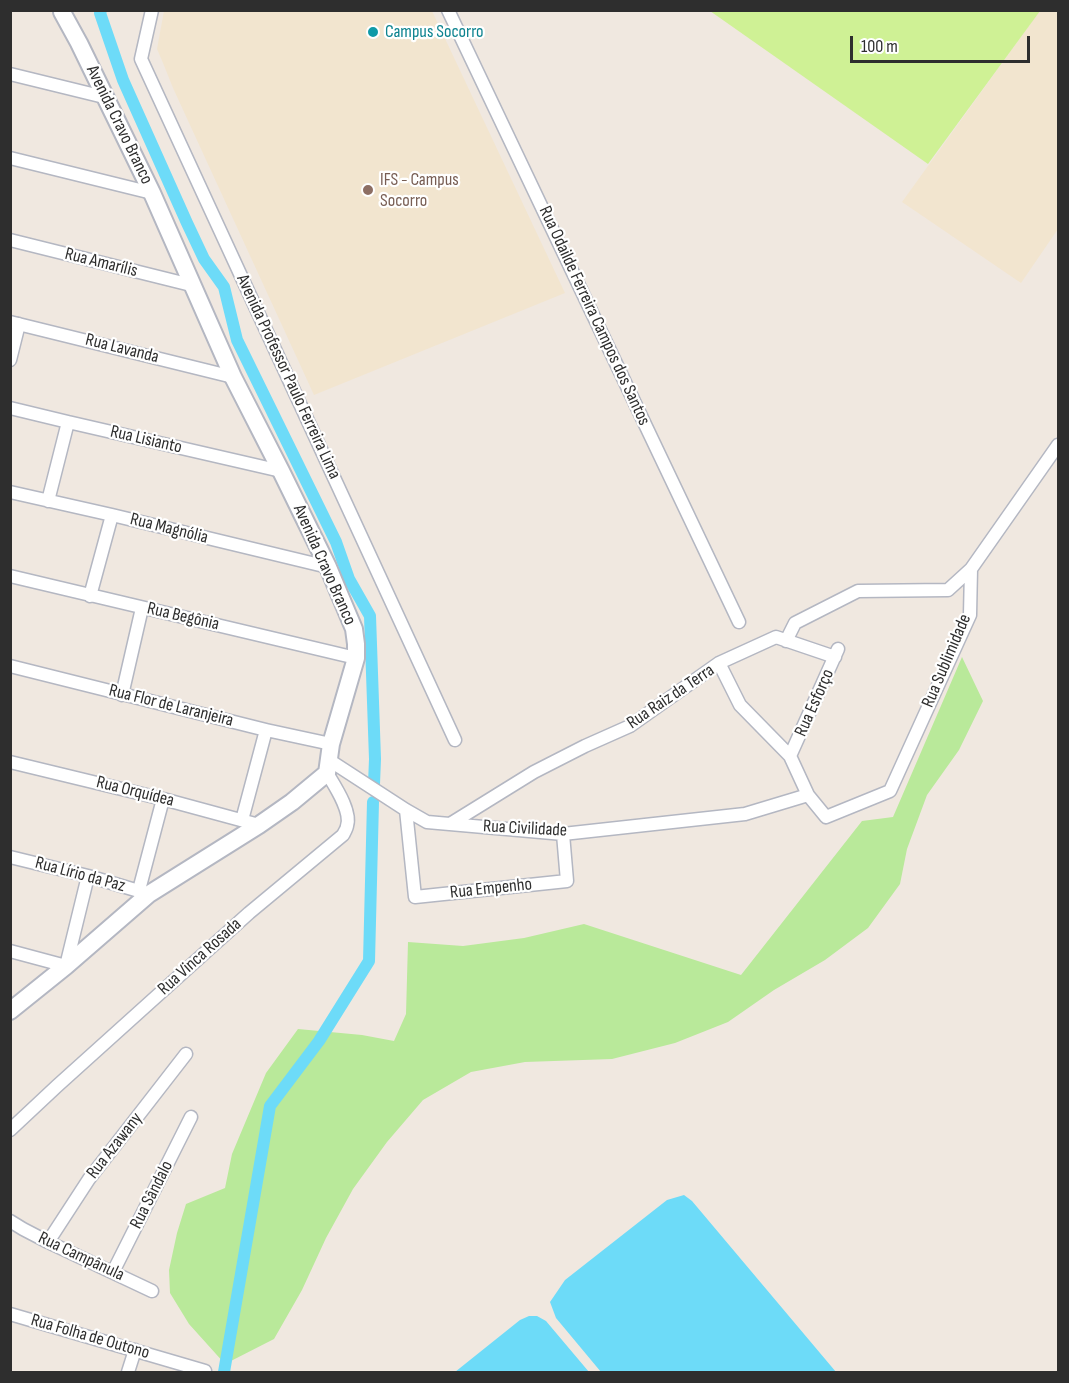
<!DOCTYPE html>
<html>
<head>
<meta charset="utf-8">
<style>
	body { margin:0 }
	#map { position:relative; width:1069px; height:1383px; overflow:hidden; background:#f0e8e0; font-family:"Sofia Sans Condensed",sans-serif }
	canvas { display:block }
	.frame { position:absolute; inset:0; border:12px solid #2e2e2e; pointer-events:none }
	.scale { position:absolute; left:850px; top:36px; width:180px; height:27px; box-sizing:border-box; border:3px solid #2e2e2e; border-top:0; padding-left:8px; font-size:18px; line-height:21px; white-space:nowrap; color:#2e2e2e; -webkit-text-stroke:4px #fff; paint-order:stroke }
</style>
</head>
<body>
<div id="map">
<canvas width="1069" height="1383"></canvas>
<div class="frame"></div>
<div class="scale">100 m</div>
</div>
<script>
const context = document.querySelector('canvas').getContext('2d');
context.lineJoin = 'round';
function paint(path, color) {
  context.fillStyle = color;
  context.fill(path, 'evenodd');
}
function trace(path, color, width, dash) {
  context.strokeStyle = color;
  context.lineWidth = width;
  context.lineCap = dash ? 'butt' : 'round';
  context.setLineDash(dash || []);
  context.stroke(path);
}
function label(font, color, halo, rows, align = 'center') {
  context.font = font + ' "Sofia Sans Condensed",sans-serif';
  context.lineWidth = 4.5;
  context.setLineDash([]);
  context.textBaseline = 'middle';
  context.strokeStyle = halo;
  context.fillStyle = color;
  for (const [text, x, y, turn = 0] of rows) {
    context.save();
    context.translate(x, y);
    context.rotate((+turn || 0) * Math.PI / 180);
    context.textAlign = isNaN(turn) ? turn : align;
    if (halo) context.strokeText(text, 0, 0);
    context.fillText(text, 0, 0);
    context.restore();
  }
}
paint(new Path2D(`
	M164 11H432L565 293 314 395 173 88 163 63 157 49Z
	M904 11H1058V229L1021 283 902 202 1031 23Z`), '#f2e5cf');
paint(new Path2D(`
	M962 657 983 701 959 750 927 795 907 849 900 884 868 928 825 960 774 990 728 1022 675 1043 612 1059 525 1062 471 1072 423 1100 387 1142 353 1189 326 1238 302 1290 274 1339 225 1364 189 1324 170 1293 169 1270 177 1233 186 1204 225 1188 232 1154 266 1073 298 1029 362 1035 394 1041 406 1014 408 942 463 946 524 938 584 924 741 975 862 821 893 817Z`), '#b9e99a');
paint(new Path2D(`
	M710 11H1040L928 164Z`), '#cff195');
paint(new Path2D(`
	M684 1195 692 1201 836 1372H601L556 1318 550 1302 565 1280 667 1200Z
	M529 1316H537L546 1321 589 1372H455L520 1320Z`), '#6ddbf8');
trace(new Path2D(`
	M101 10 100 13 123 80 187 223 204 259 224 287 237 340 336 542 349 579 370 616 375 759 374 784
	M224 1372 270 1106 319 1041 369 961 373 802`), '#6ddbf8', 12);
const street = new Path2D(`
	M152 10 141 59 455 740
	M448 10 739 622
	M10 74 104 97
	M10 158 152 193
	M10 240 191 285
	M10 322 233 377
	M10 360 19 324
	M10 408 68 422 281 471
	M10 492 112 515 328 567
	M48 501 68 422
	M10 576 356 658
	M90 596 112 515
	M786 641 795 623 858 591 948 590 971 569
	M719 663 740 705 790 756 808 795 826 817 890 791 970 615 971 569 1058 445
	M10 666 266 730 331 744
	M122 695 142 608
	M790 756 838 649
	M329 760 406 810 427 822 552 833 563 834 745 814 808 795
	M10 762 163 799 259 825
	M406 810 415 897 567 881 563 834
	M242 820 266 730
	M450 824 534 772 585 746 630 726 719 663 776 637 835 657
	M10 857 88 876 149 894
	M139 890 163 799
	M10 951 66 966 88 876
	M10 1130 57 1086 249 913 343 835C344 833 347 828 347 826 352 811 334 785 327 773
	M10 1221 23 1229 48 1242 152 1291
	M48 1242 89 1179 186 1054
	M113 1272 191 1117
	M10 1314 205 1371
	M128 1372 135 1350`);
const secondary = new Path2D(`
	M10 1011 66 966 149 894 259 825 292 802 327 773 331 744 356 658V644L354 629 328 567 281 471 233 377 152 193 79 43 62 12V10`);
trace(street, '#b4b7c2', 15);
trace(secondary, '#b4b7c2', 20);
trace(street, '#fff', 12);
trace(secondary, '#fff', 16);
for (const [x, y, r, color] of [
	[373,32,6,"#0f9aa8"],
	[368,190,6,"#8d6e63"]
]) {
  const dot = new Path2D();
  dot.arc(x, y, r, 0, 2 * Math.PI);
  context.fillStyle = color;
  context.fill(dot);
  trace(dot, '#fff', 2);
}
label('18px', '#0d838f', '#fff', [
	["Campus Socorro",385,32]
], 'left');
label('18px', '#2e2e2e', '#fff', [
	["Avenida Cravo Branco",119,125,64],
	["Rua Amarílis",101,263,14],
	["Rua Odailde Ferreira Campos dos Santos",594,316,65],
	["Rua Lavanda",122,349,14],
	["Avenida Professor Paulo Ferreira Lima",288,377,65],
	["Rua Lisianto",146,440,13],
	["Rua Magnólia",169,529,14],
	["Avenida Cravo Branco",324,565,66],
	["Rua Begônia",183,617,13],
	["Rua Sublimidade",947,661,-67],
	["Rua Raiz da Terra",671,697,-34],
	["Rua Esforço",815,703,-66],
	["Rua Flor de Laranjeira",171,706,14],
	["Rua Orquídea",135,792,14],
	["Rua Civilidade",525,829,3],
	["Rua Lírio da Paz",80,875,15],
	["Rua Empenho",491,889,-6],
	["Rua Vinca Rosada",200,957,-42],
	["Rua Azawany",115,1146,-52],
	["Rua Sândalo",152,1195,-63],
	["Rua Campânula",81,1257,25],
	["Rua Folha de Outono",90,1337,16]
]);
label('18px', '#785e54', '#fff', [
	["IFS - Campus",380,180],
	["Socorro",380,201]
], 'left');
</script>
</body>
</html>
